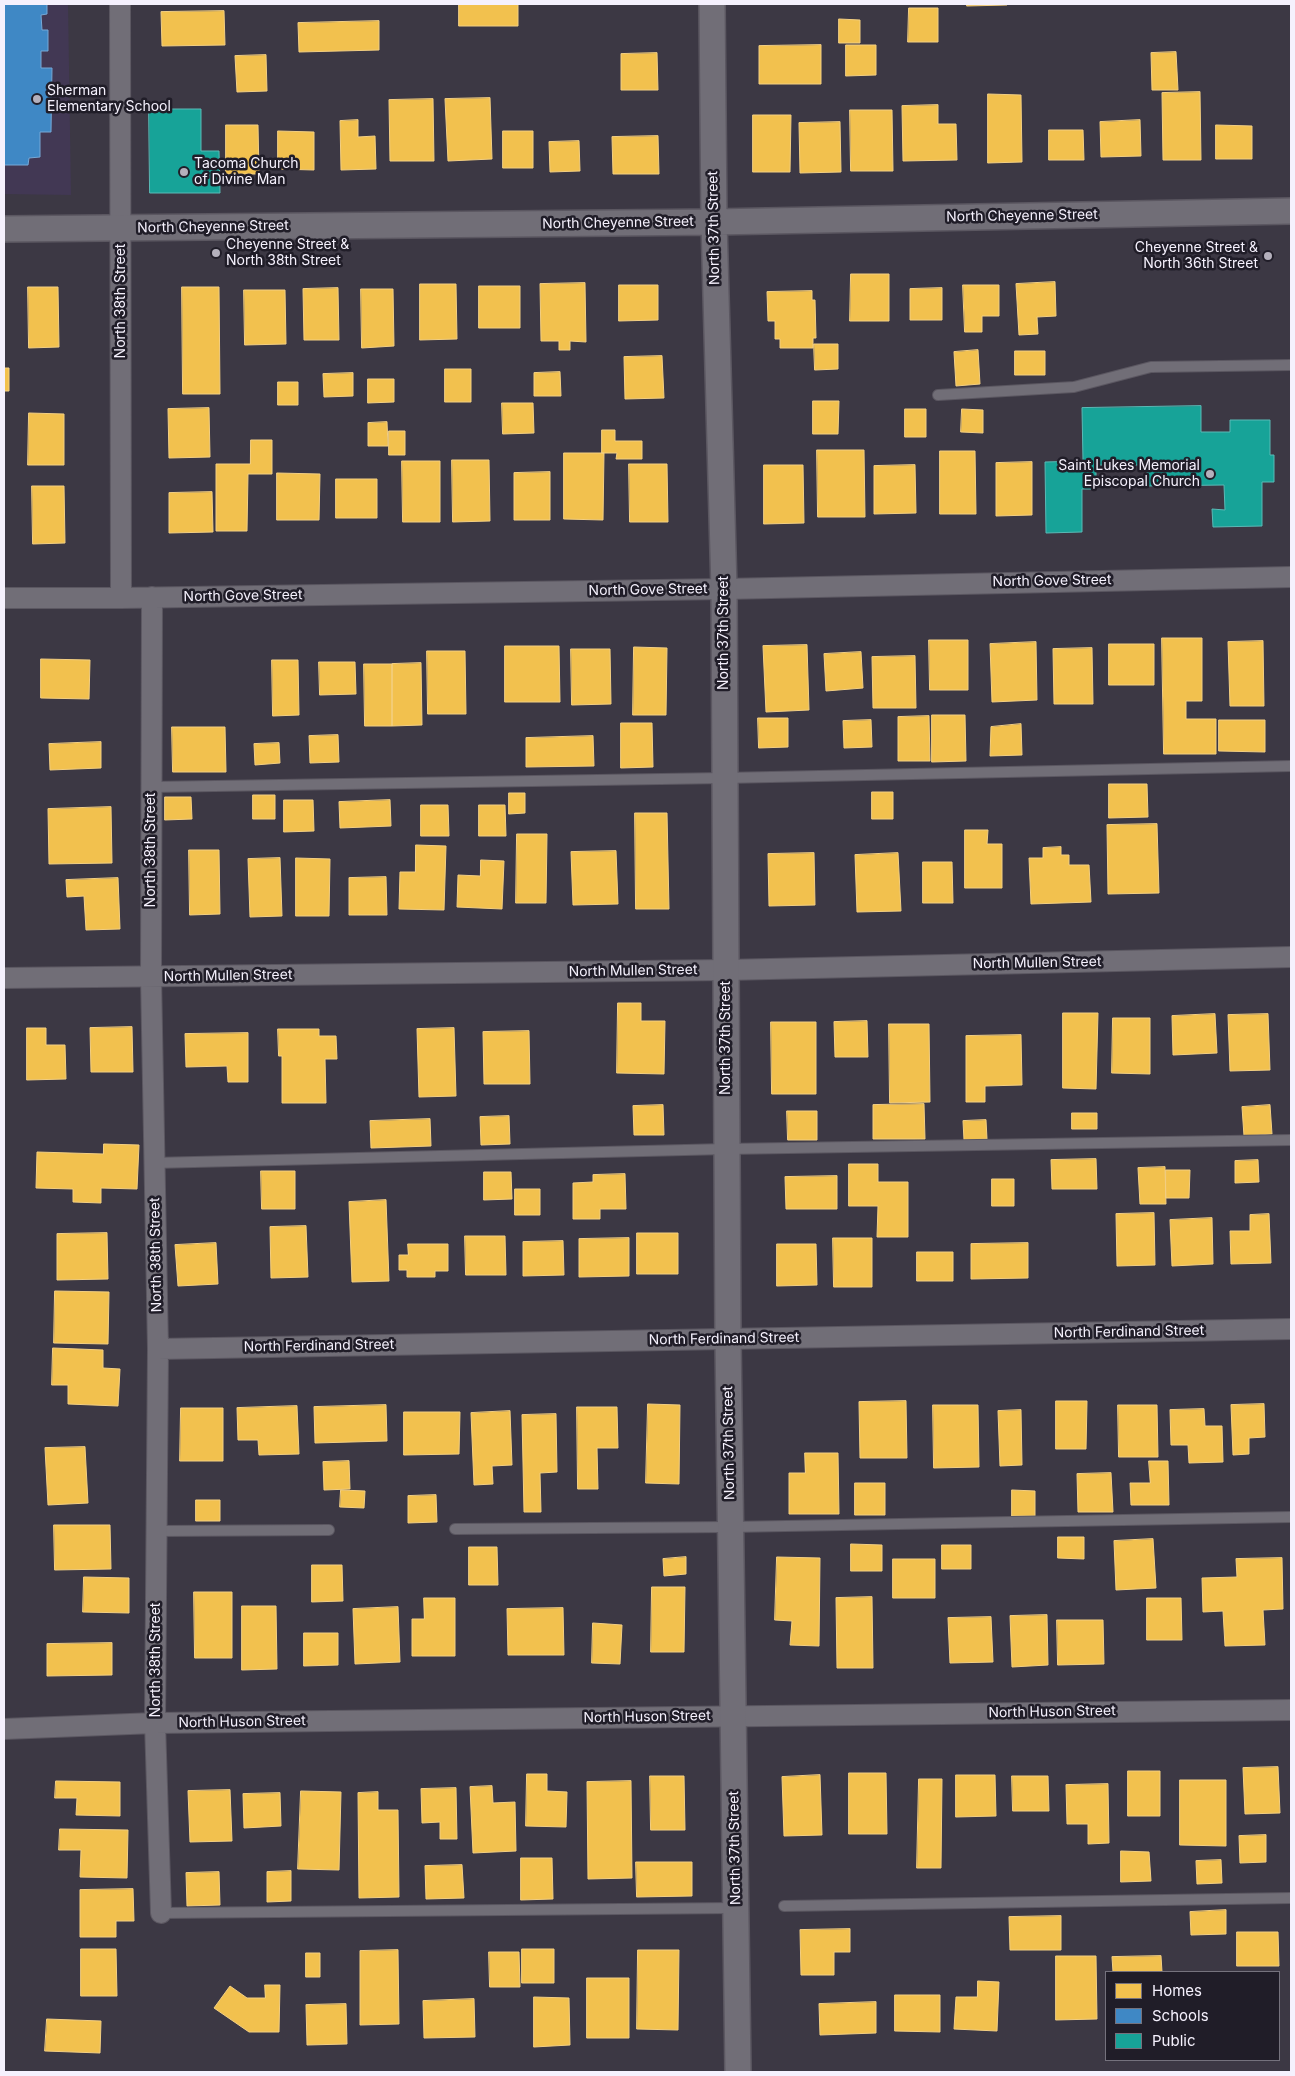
<!DOCTYPE html>
<html>
<head>
<meta charset="utf-8">
<style>
	body { margin:0 }
	#map { position:relative; width:1295px; height:2076px; overflow:hidden; background:#3c3844; font-family:Inter,sans-serif }
	canvas { display:block }
	.frame { position:absolute; inset:0; border:5px solid #f5f1fd; pointer-events:none }
	.legend { position:absolute; left:1105px; top:1971px; width:175px; height:90px; box-sizing:border-box; background:#201d28; border:1px solid #75727d; margin:0; padding:6px 9px; list-style:none; font-size:15px; color:#f5f1fd }
	.legend li { display:flex; align-items:center; gap:10px; height:25px }
	.legend b { width:25px; border:1px solid #75727d }
</style>
</head>
<body>
<div id="map">
<canvas width="1295" height="2076"></canvas>
<div class="frame"></div>
<ul class="legend">
<li><b style="height:14px;background:#f2c14e"></b>Homes</li>
<li><b style="height:14px;background:#3f88c5"></b>Schools</li>
<li><b style="height:14px;background:#17a398"></b>Public</li>
</ul>
</div>
<script>
const context = document.querySelector('canvas').getContext('2d');
context.lineJoin = 'round';
function paint(path, color) {
  context.fillStyle = color;
  context.fill(path, 'evenodd');
}
function trace(path, color, width, dash) {
  context.strokeStyle = color;
  context.lineWidth = width;
  context.lineCap = dash ? 'butt' : 'round';
  context.setLineDash(dash || []);
  context.stroke(path);
}
function label(font, color, halo, rows, align = 'center') {
  context.font = font + ' Inter,sans-serif';
  context.lineWidth = 5;
  context.setLineDash([]);
  context.textBaseline = 'middle';
  context.strokeStyle = halo;
  context.fillStyle = color;
  for (const [text, x, y, turn = 0] of rows) {
    context.save();
    context.translate(x, y);
    context.rotate((+turn || 0) * Math.PI / 180);
    context.textAlign = isNaN(turn) ? turn : align;
    if (halo) context.strokeText(text, 0, 0);
    context.fillText(text, 0, 0);
    context.restore();
  }
}
paint(new Path2D(`
	M4 4H68L71 195 4 194Z`), '#423854');
const homes = new Path2D(`
	M459 4H518V26H459Z
	M967 4H1007V5L967 6Z
	M909 8H938V42H908Z
	M224 11 225 45 162 46 161 12Z
	M839 19 860 20V43H839Z
	M379 21V50L299 52 298 23Z
	M821 45V84H759V46Z
	M846 45H876V75L846 76Z
	M1176 52 1178 90H1152L1151 53Z
	M657 53 658 90H621V54Z
	M266 55 267 91 237 92 235 56Z
	M1200 92 1201 160H1163L1162 93Z
	M988 94 1021 95 1022 162 988 163Z
	M490 98 492 159 448 161 445 99Z
	M433 99 434 161H390L389 100Z
	M938 105V124H956L957 160 903 161 902 106Z
	M850 110H892L893 171H851Z
	M753 115H791L790 172H753Z
	M358 120V137L375 136 376 169 341 170 340 121Z
	M1140 120 1141 156 1101 157 1100 122Z
	M840 122 841 172 800 173 799 123Z
	M226 125H258L259 174H226Z
	M1216 125 1252 126V159H1216Z
	M1049 130H1083L1084 160H1049Z
	M278 131 314 132V170L278 169Z
	M503 131H533V168H503Z
	M658 136 659 174H613L612 137Z
	M579 141 580 171 550 172 549 142Z
	M851 274H889V321H850Z
	M1055 282 1056 316 1037 317 1038 334 1019 335 1016 284Z
	M585 283 586 342 570 341V350H559V341H541L540 284Z
	M420 284H456L457 339 420 340Z
	M619 285H658V320L619 321Z
	M963 285H999V316H982V332H965Z
	M479 286H520V328H479Z
	M28 287H58L59 347 29 348Z
	M182 287H219L220 394H183Z
	M338 288 339 340H304L303 289Z
	M942 288V320H910V289Z
	M361 289H393L394 346 362 348Z
	M244 290H285L286 344 245 345Z
	M812 291V300H815L816 338H813V348H780V339H775V321H768L767 292Z
	M814 344H838V369L815 370Z
	M978 350 980 384 956 386 954 352Z
	M1015 351H1045V375H1015Z
	M662 356 664 398 625 399 624 357Z
	M4 368H9V391H4Z
	M445 369H471V402H445Z
	M560 372 561 396H534V373Z
	M353 373V396L324 397 323 374Z
	M368 379H394V402L368 403Z
	M278 382H298V405H278Z
	M813 401H839L838 434H813Z
	M502 403H533L534 433 503 434Z
	M209 408 210 457 169 458 168 409Z
	M905 409H926V437H905Z
	M962 409 983 410V433L961 432Z
	M29 413 64 414V465H28Z
	M387 422 388 446H368V423Z
	M602 430H615V441H642V459H616L617 453H602Z
	M389 431H405V455H389Z
	M251 440H272V474H248L247 531H216V464H250Z
	M817 450H864L865 517H818Z
	M940 451H975L976 514H940Z
	M564 453H604L603 520 564 519Z
	M452 460H489L490 521 453 522Z
	M402 461H440V522H403Z
	M1032 462V515L996 516V463Z
	M629 464H667L668 522H630Z
	M764 465H803L804 523 764 524Z
	M915 465 916 513 874 514V466Z
	M550 472V520H514V473Z
	M277 473 320 474 319 520H277Z
	M336 479H377V518H336Z
	M32 486H64L65 543 33 544Z
	M212 492 213 532 169 533V493Z
	M1162 638H1202V701H1186V719H1216V754H1164Z
	M929 640H968V690H930Z
	M1263 641 1264 706H1230L1228 642Z
	M1036 642 1037 700 992 702 990 644Z
	M1109 644H1154V685H1109Z
	M807 645 809 710 766 712 763 646Z
	M505 646H559L560 702H505Z
	M634 647 667 648 666 715H633Z
	M1092 648 1093 704H1054L1053 649Z
	M571 649H610L611 704 572 705Z
	M427 651H465L466 714H428Z
	M861 652 863 688 826 691 824 654Z
	M915 656 916 708H873L872 657Z
	M41 659 90 660 89 699 41 698Z
	M272 660H298L299 715 273 716Z
	M319 662H355L356 694 320 695Z
	M421 663 422 725 392 726V664Z
	M364 664H392V726H365Z
	M932 715H965L966 761 932 762Z
	M929 716 930 761H898V717Z
	M758 718H788V747L759 748Z
	M871 720 872 747 844 748 843 721Z
	M1219 720H1265V752L1219 751Z
	M621 723H652L653 767 621 768Z
	M1021 724 1022 755 990 756 991 727Z
	M172 727H225L226 772H173Z
	M338 735 339 762 310 763 309 736Z
	M593 736 594 766 526 767V738Z
	M101 742V768L50 770 49 744Z
	M279 743 280 763 255 765 254 744Z
	M1109 784H1147L1148 817 1109 818Z
	M872 792H893V819H872Z
	M509 793H525V813L509 814Z
	M253 795H275V819H253Z
	M165 797H191L192 819 165 820Z
	M284 800H313L314 831 284 832Z
	M390 800 391 826 340 828 339 802Z
	M421 805H448L449 836H421Z
	M479 805H505L506 836H479Z
	M111 807 112 863 49 864 48 809Z
	M635 813H667L669 909H636Z
	M1157 824 1159 893 1108 894 1107 825Z
	M965 830H988L987 844H1002V888H965Z
	M517 834H547L546 903H516Z
	M416 845 446 846 444 910 399 909 400 872H415Z
	M1061 847V855H1069V865H1089L1091 902 1031 904 1029 858H1043V848Z
	M189 850H219L220 914 190 915Z
	M616 851 618 904 573 905 571 852Z
	M814 853 815 905 769 906 768 854Z
	M898 853 901 911 857 912 855 855Z
	M280 858 282 916 250 917 248 859Z
	M296 858 330 859 329 916H296Z
	M481 860 504 861 502 909 457 907 458 875 480 876Z
	M923 862H952L953 903H923Z
	M386 877 387 915H349V878Z
	M118 878 120 929 86 930 84 896 67 897 66 880Z
	M618 1003H641V1021H665L664 1074 617 1073Z
	M1063 1013H1098L1096 1089 1063 1088Z
	M1215 1014 1217 1053 1173 1055 1172 1016Z
	M1268 1014 1270 1070 1230 1071 1228 1015Z
	M1113 1018H1150V1074L1112 1073Z
	M867 1021 868 1057H835L834 1022Z
	M771 1022H816V1094H772Z
	M889 1024H929L930 1102 890 1103Z
	M132 1027 133 1072H91L90 1028Z
	M27 1028H46V1045H65L66 1079 27 1080Z
	M454 1028 456 1096 419 1097 417 1029Z
	M278 1029H319V1036H336L337 1059H325L326 1103H282V1056H279Z
	M529 1031 530 1084H484L483 1032Z
	M248 1033V1082H228L227 1066 186 1067 185 1034Z
	M1021 1035 1022 1085 985 1086V1102H966V1036Z
	M924 1104 925 1139H873V1105Z
	M663 1105 664 1135H634L633 1106Z
	M1270 1105 1272 1134 1244 1136 1242 1107Z
	M787 1111H817V1140H788Z
	M1072 1113H1097V1129H1072Z
	M509 1116 510 1144 481 1145 480 1117Z
	M430 1119 431 1146 371 1148 370 1121Z
	M986 1120 987 1139 964 1140 963 1121Z
	M104 1144 139 1145 137 1189 101 1188V1203L73 1202V1189L36 1188 37 1152 103 1154Z
	M1096 1159 1097 1189H1052L1051 1160Z
	M1258 1160 1259 1182 1235 1183V1161Z
	M849 1164H878V1182H908V1237H877L878 1206H849Z
	M1165 1167 1166 1204H1140L1138 1168Z
	M1166 1170H1190L1189 1198H1166Z
	M261 1171H295V1209H262Z
	M484 1172H511L512 1199 484 1200Z
	M625 1174 626 1209H600V1219H573V1183L593 1182V1175Z
	M837 1176V1209H786L785 1177Z
	M992 1179H1014V1206H992Z
	M515 1189H540V1215H515Z
	M386 1200 389 1281 352 1282 349 1202Z
	M1154 1213 1155 1265 1117 1266 1116 1214Z
	M1269 1214 1271 1263 1231 1264 1230 1231H1250V1215Z
	M1212 1218 1213 1264 1172 1266 1170 1220Z
	M306 1226 308 1277 271 1278 270 1227Z
	M107 1233 108 1279 57 1280V1234Z
	M637 1233H678V1274H637Z
	M465 1236H505L506 1275H466Z
	M629 1238V1276L579 1277V1239Z
	M833 1238H872V1287H834Z
	M563 1241 564 1275 523 1276V1242Z
	M216 1243 218 1284 178 1286 175 1245Z
	M1028 1243V1278L971 1279V1244Z
	M408 1244H448V1271H435V1277H407V1270H399V1255H408Z
	M777 1244H816L817 1285 777 1286Z
	M917 1252H953V1281H917Z
	M55 1291 109 1292 108 1344 54 1343Z
	M53 1348 103 1350V1368L120 1369 118 1406 68 1404V1385H52Z
	M906 1401 907 1458H860L859 1402Z
	M1056 1401H1087L1086 1449H1056Z
	M648 1404 680 1405 679 1484 646 1483Z
	M1264 1404 1265 1437 1249 1438V1454L1233 1455 1231 1405Z
	M386 1405 387 1441 315 1443 314 1407Z
	M933 1405H978L979 1467 934 1468Z
	M1118 1405H1157L1158 1457H1119Z
	M297 1406 299 1454 259 1455 258 1440H238L237 1408Z
	M577 1407H617L618 1448H597L598 1489H578Z
	M181 1408H223V1461H180Z
	M1204 1409 1205 1426H1222L1223 1462 1189 1463 1188 1445H1171L1170 1410Z
	M1021 1410 1022 1465 1000 1466 998 1411Z
	M510 1411 512 1465 492 1466 493 1484 474 1485 471 1413Z
	M404 1412H460L459 1454 404 1455Z
	M556 1414 557 1472 540 1473 541 1512H524L522 1415Z
	M85 1447 88 1503 48 1505 45 1448Z
	M805 1453H838L839 1514H789V1473H805Z
	M349 1461 350 1489 324 1490 323 1462Z
	M1149 1461H1168L1169 1505H1131L1130 1483H1150Z
	M1111 1473 1113 1512H1078L1077 1474Z
	M855 1483H885V1515H855Z
	M341 1490 365 1491 364 1508 340 1507Z
	M1012 1490 1035 1491V1516H1012Z
	M436 1495 437 1522 408 1523V1496Z
	M196 1500H220V1521H196Z
	M54 1525H110L111 1569 55 1570Z
	M1058 1537H1084V1559L1058 1558Z
	M1153 1539 1156 1588 1116 1590 1114 1541Z
	M851 1544 882 1545V1571H851Z
	M942 1545H971V1569H942Z
	M469 1547H497L498 1585H469Z
	M686 1557V1574L664 1576 663 1559Z
	M777 1557 820 1558 819 1646 790 1645 792 1621 775 1620Z
	M1282 1558 1283 1609 1263 1610 1265 1645 1225 1646 1223 1611 1203 1612 1202 1578 1237 1577 1236 1559Z
	M893 1559H935V1598H893Z
	M312 1565H342L343 1601 312 1602Z
	M84 1577 129 1578V1613L83 1612Z
	M652 1587H685L684 1652H651Z
	M194 1592H232V1658H195Z
	M872 1597 873 1668H837L836 1598Z
	M424 1598H455V1656H412V1619H424Z
	M1147 1598H1181L1182 1640H1147Z
	M242 1606H276L277 1669 242 1670Z
	M398 1607 400 1662 355 1664 353 1609Z
	M563 1608 564 1655H508L507 1609Z
	M1047 1615 1048 1665 1012 1667 1010 1616Z
	M991 1617 993 1662 950 1663 948 1618Z
	M1057 1620H1103L1104 1664 1058 1665Z
	M593 1623 622 1625 620 1664 592 1663Z
	M304 1633H338V1665L304 1666Z
	M112 1643V1675L47 1676V1644Z
	M1278 1767 1280 1813 1245 1814 1243 1768Z
	M1128 1771H1160V1816H1128Z
	M849 1773H886L887 1834H849Z
	M527 1774H547V1791L567 1792 566 1827 526 1826Z
	M820 1775 822 1835 784 1836 782 1777Z
	M956 1775H995L996 1816 956 1817Z
	M650 1776H684L685 1830H651Z
	M1012 1776H1048L1049 1811H1013Z
	M919 1779H942L941 1868H917Z
	M1180 1780H1226V1846L1180 1845Z
	M56 1781 120 1782V1816L76 1815 77 1798H55Z
	M631 1781 632 1878 588 1879 587 1782Z
	M1108 1784 1109 1843 1088 1844V1824H1067L1066 1785Z
	M492 1786 493 1803 515 1802 516 1851 473 1853 470 1787Z
	M456 1788 457 1839H440V1822L422 1823 421 1789Z
	M230 1790 232 1841 190 1842 188 1791Z
	M301 1791 341 1792 339 1870 298 1869Z
	M378 1792V1810H398L399 1897 359 1898 358 1793Z
	M280 1793 281 1826 244 1828 243 1794Z
	M60 1829 128 1830 127 1878 80 1877 81 1850H59Z
	M1266 1835V1862L1240 1863 1239 1836Z
	M1121 1851 1149 1852 1151 1881 1121 1882Z
	M521 1858H552L553 1899 521 1900Z
	M1221 1860 1222 1883 1197 1884 1196 1861Z
	M636 1862H692V1896L637 1897Z
	M462 1865 464 1898 426 1899 425 1866Z
	M291 1871V1901L267 1902V1872Z
	M219 1872 220 1905 187 1906 186 1873Z
	M133 1889 134 1921H116V1937H80V1890Z
	M1226 1910V1934L1191 1935 1190 1912Z
	M1061 1916V1950H1010L1009 1917Z
	M850 1929V1952H834V1975H801L800 1930Z
	M1237 1932H1278L1279 1966H1237Z
	M81 1949H116L117 1996H81Z
	M522 1949H554V1983H522Z
	M398 1950 399 2024 360 2025V1951Z
	M638 1950H679L678 2030 637 2029Z
	M489 1952H519L520 1987H490Z
	M306 1953H320V1977H306Z
	M1056 1956H1096L1097 2019 1056 2020Z
	M1161 1956 1162 1972H1113L1112 1957Z
	M587 1978H629V2038H587Z
	M978 1981 999 1982 997 2031 954 2029 956 1997H977Z
	M265 1985H280L279 2032H249L214 2008 230 1986 247 1998H265Z
	M895 1995H940V2032L895 2031Z
	M534 1997 569 1998 570 2045 534 2047Z
	M474 1999 475 2037 424 2038 423 2001Z
	M876 2002V2033L820 2035 819 2004Z
	M346 2004 347 2044 307 2045 306 2005Z
	M47 2019 101 2021 100 2053 45 2051Z`);
paint(homes, '#f2c14e');
trace(homes, '#f3cf82', 1);
const schools = new Path2D(`
	M4 4H47V14L41 15 42 30H48V51H41V68H52L51 132H40V157L29 158 28 165H4Z`);
paint(schools, '#3f88c5');
trace(schools, '#76a8d6', 1);
const public = new Path2D(`
	M149 109H201V151H219L220 193H150Z
	M1201 406V432H1230V420H1270V455H1274V482H1262V526L1213 527 1212 509 1225 510 1224 485 1147 486V465H1096V489H1082V532L1046 533 1045 462 1083 461 1082 408Z`);
paint(public, '#17a398');
trace(public, '#5abab6', 1);
const service = new Path2D(`
	M938 395 1074 387 1151 367 1291 365
	M151 787 724 778 1291 766
	M153 1163 726 1149 1291 1140
	M455 1529 730 1527 1291 1517
	M157 1531 329 1530
	M784 1906 1291 1898
	M161 1913 736 1908`);
const minor = new Path2D(`
	M120 4 121 598
	M152 597 151 977 158 1349 155 1723 161 1913
	M4 598H121L724 589 1291 577
	M4 978 726 970 1291 957
	M158 1349 1291 1329
	M4 1729 155 1723 1291 1710`);
const tertiary = new Path2D(`
	M712 4 714 222 724 589 728 1339 738 2072
	M4 229 714 222 1291 211`);
trace(service, '#5b5761', 12);
trace(minor, '#5b5761', 22);
trace(tertiary, '#5b5761', 28);
trace(service, '#716e77', 10);
trace(minor, '#716e77', 20);
trace(tertiary, '#716e77', 25);
for (const [x, y, r, color] of [
	[37,99,5,"#b4b0bc"],
	[184,172,5,"#b4b0bc"],
	[216,253,5,"#b4b0bc"],
	[1268,256,5,"#b4b0bc"],
	[1210,474,5,"#b4b0bc"]
]) {
  const dot = new Path2D();
  dot.arc(x, y, r, 0, 2 * Math.PI);
  context.fillStyle = color;
  context.fill(dot);
  trace(dot, '#201d28', 2);
}
label('14px', '#f5f1fd', '#201d28', [
	["Sherman",47,91],
	["Elementary School",47,107],
	["Tacoma Church",194,164],
	["of Divine Man",194,180],
	["Cheyenne Street &",226,245],
	["North 38th Street",226,261],
	["Cheyenne Street &",1258,248,"right"],
	["North 36th Street",1258,264,"right"],
	["Saint Lukes Memorial",1200,466,"right"],
	["Episcopal Church",1200,482,"right"]
], 'left');
label('14px', '#f5f1fd', '#201d28', [
	["North Cheyenne Street",1022,216,-1],
	["North Cheyenne Street",618,223,-1],
	["North Cheyenne Street",213,227,-1],
	["North 37th Street",714,228,-91],
	["North 38th Street",121,301,-90],
	["North Gove Street",1052,581,-1],
	["North Gove Street",648,590,-1],
	["North Gove Street",243,596,-1],
	["North 37th Street",724,633,-90],
	["North 38th Street",151,850,-90],
	["North Mullen Street",1037,963,-1],
	["North Mullen Street",633,971,-1],
	["North Mullen Street",228,976,-1],
	["North 37th Street",726,1038,-90],
	["North 38th Street",156,1255,-91],
	["North Ferdinand Street",1129,1332,-1],
	["North Ferdinand Street",724,1339,-1],
	["North Ferdinand Street",319,1346,-1],
	["North 37th Street",729,1443,-91],
	["North 38th Street",156,1660,-90],
	["North Huson Street",1052,1712,-1],
	["North Huson Street",647,1717,-1],
	["North Huson Street",242,1722,-1],
	["North 37th Street",735,1848,-91]
]);
</script>
</body>
</html>
